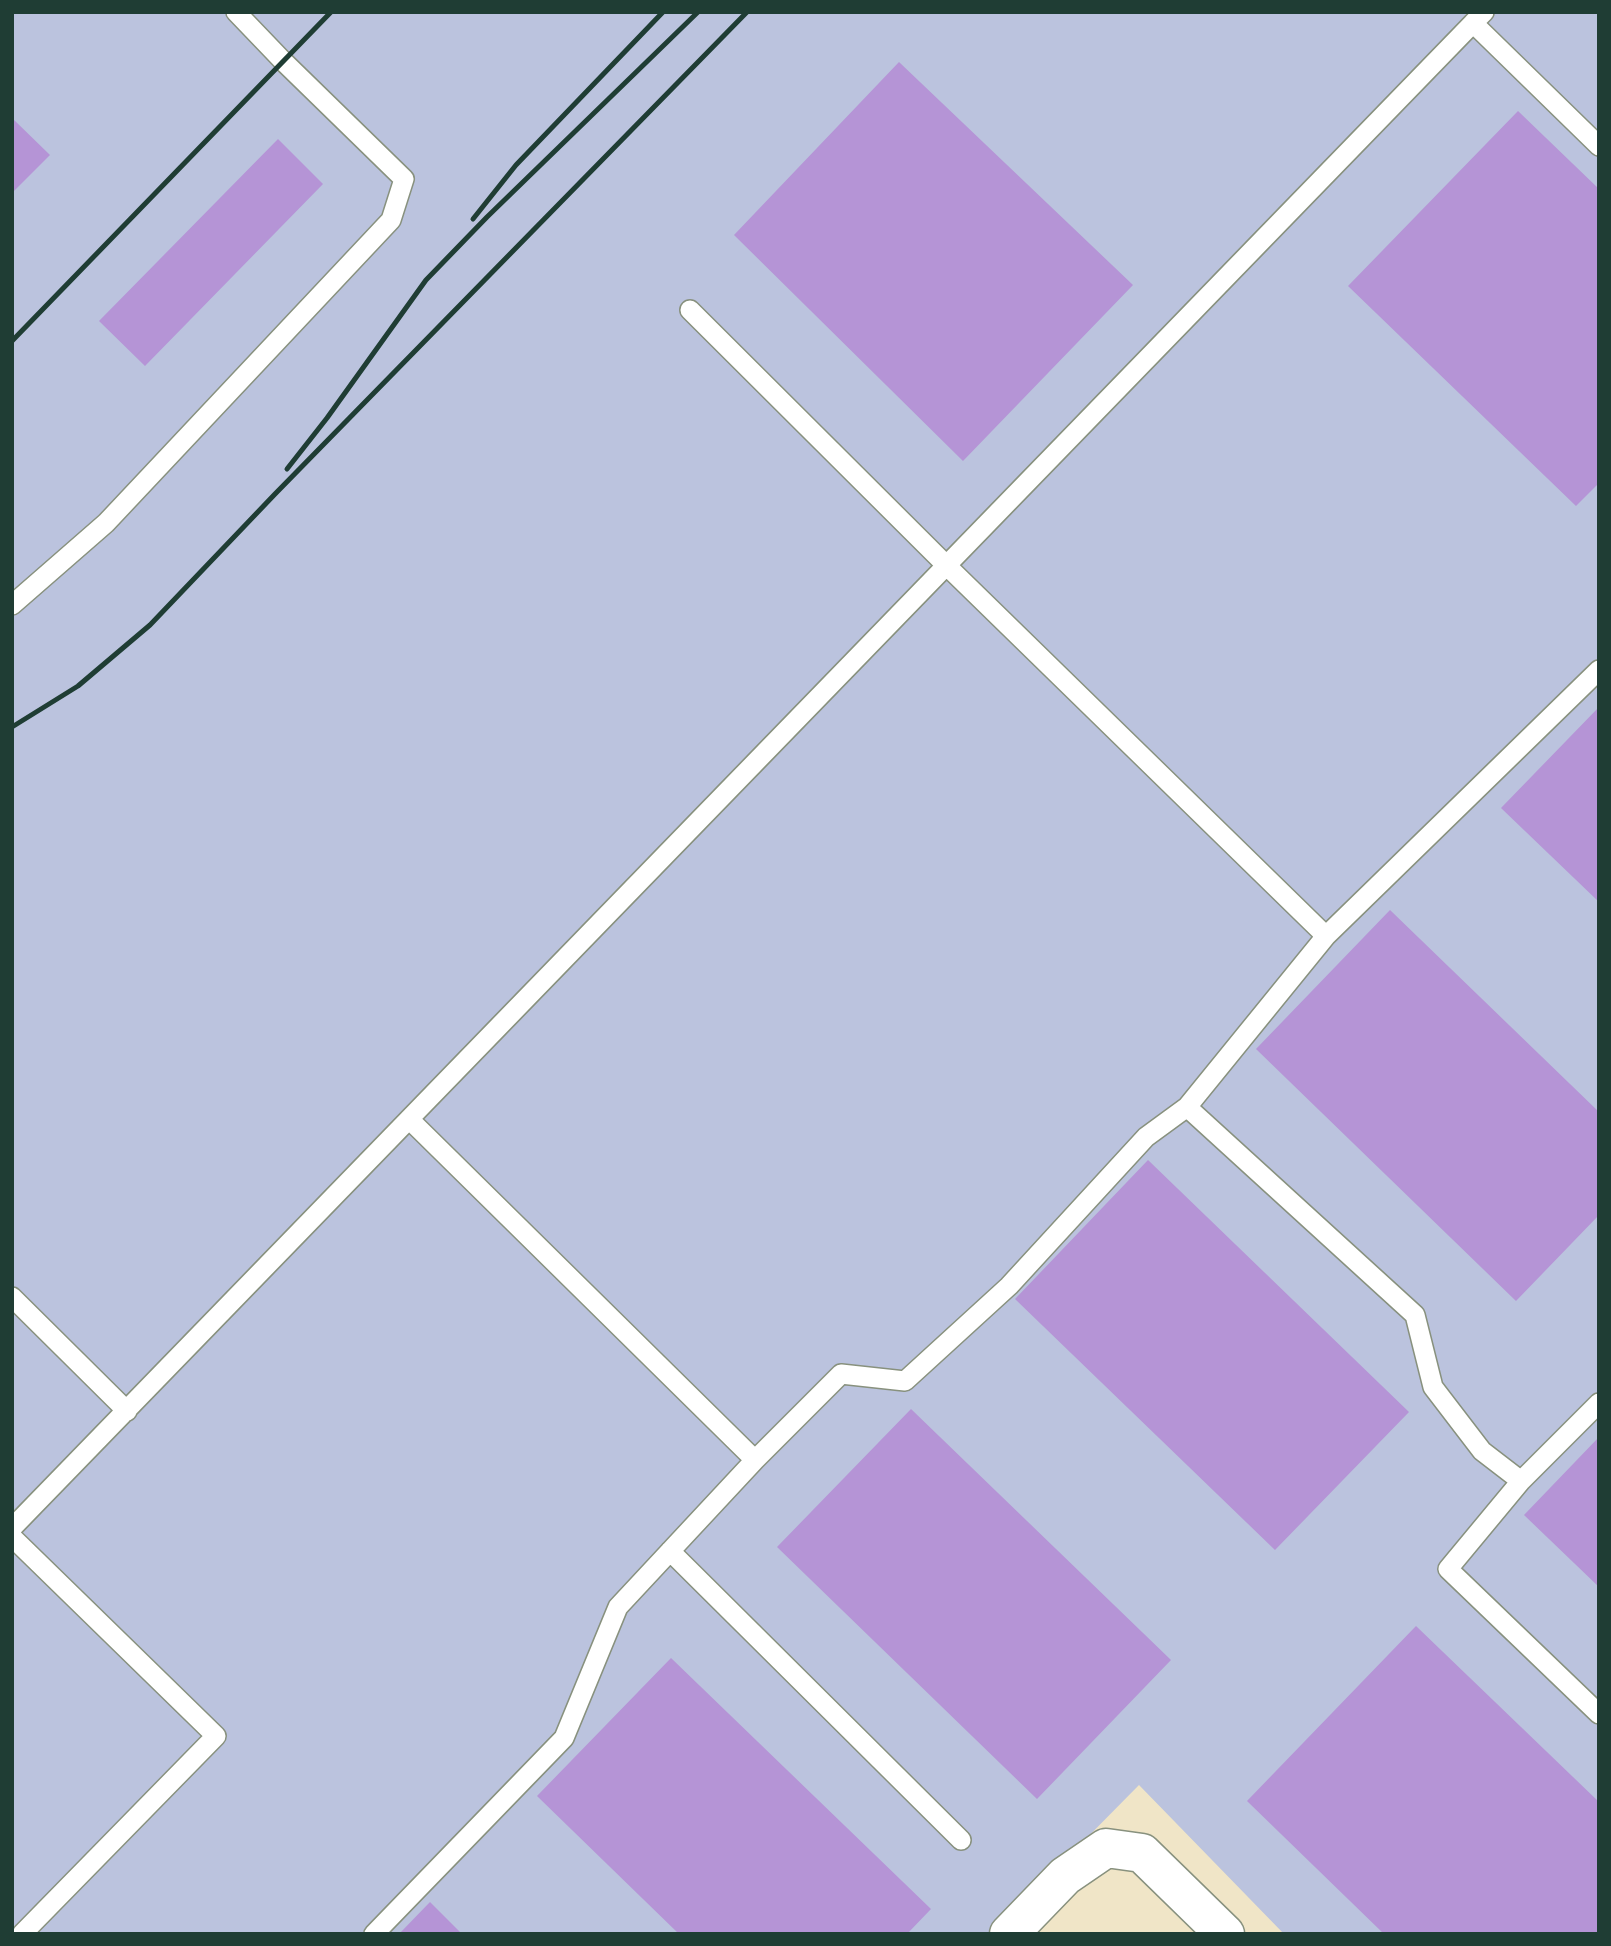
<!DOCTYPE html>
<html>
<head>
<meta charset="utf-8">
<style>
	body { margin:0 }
	#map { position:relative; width:1611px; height:1946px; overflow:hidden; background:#f0e5c7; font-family:"Patrick Hand",sans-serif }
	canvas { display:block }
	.frame { position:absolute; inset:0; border:14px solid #1f3d34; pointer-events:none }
</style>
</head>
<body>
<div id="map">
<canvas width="1611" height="1946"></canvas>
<div class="frame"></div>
</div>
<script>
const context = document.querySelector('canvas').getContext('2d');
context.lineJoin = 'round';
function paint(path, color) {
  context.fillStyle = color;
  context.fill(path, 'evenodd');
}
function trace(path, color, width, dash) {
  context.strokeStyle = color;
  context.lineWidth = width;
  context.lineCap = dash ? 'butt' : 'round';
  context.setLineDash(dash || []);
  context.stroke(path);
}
paint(new Path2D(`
	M12 12H1599V1934H1284L1139 1785 992 1934H12Z`), '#bbc3de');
paint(new Path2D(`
	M899 62 1133 285 963 461 734 235Z
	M1518 111 1599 189V483L1576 506 1348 286Z
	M12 118 50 155 12 193Z
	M278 139 323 184 145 366 99 321Z
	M1599 707V902L1501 808Z
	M1390 910 1599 1112V1215L1516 1301 1256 1049Z
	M1148 1160 1409 1412 1275 1550 1015 1299Z
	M911 1409 1171 1660 1037 1799 777 1547Z
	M1599 1437V1587L1524 1515Z
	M1416 1626 1599 1802V1934H1384L1247 1801Z
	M671 1658 931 1909 907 1934H679L537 1796Z
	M430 1902 462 1934H399Z`), '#b594d6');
const lane = new Path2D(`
	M1484 12 1473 23 1599 146
	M690 310 947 566 1326 936
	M12 605 106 523 391 220 404 179 283 61 236 12
	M1187 1107 1326 936 1599 670
	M12 1297 127 1411
	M755 1460 841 1374 905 1381 1009 1286 1146 1137 1187 1107 1415 1315 1433 1387 1482 1451 1521 1481 1448 1569 1599 1714
	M1521 1481 1599 1403
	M12 1528 1473 23
	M12 1537 216 1736 22 1934
	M670 1551 961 1840
	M374 1934 564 1738 618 1607 755 1460 410 1120`);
const street = new Path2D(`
	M1009 1934 1065 1876 1106 1848 1142 1853 1225 1934`);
trace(lane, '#88917e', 22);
trace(street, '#88917e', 41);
trace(lane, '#fff', 19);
trace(street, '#fff', 38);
trace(new Path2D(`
	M473 219 516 165 663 12
	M12 341 331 12
	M287 469 327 418 426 280 487 217 698 12
	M12 727 78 686 150 625 275 494 747 12`), '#1f3d34', 5);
</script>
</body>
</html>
